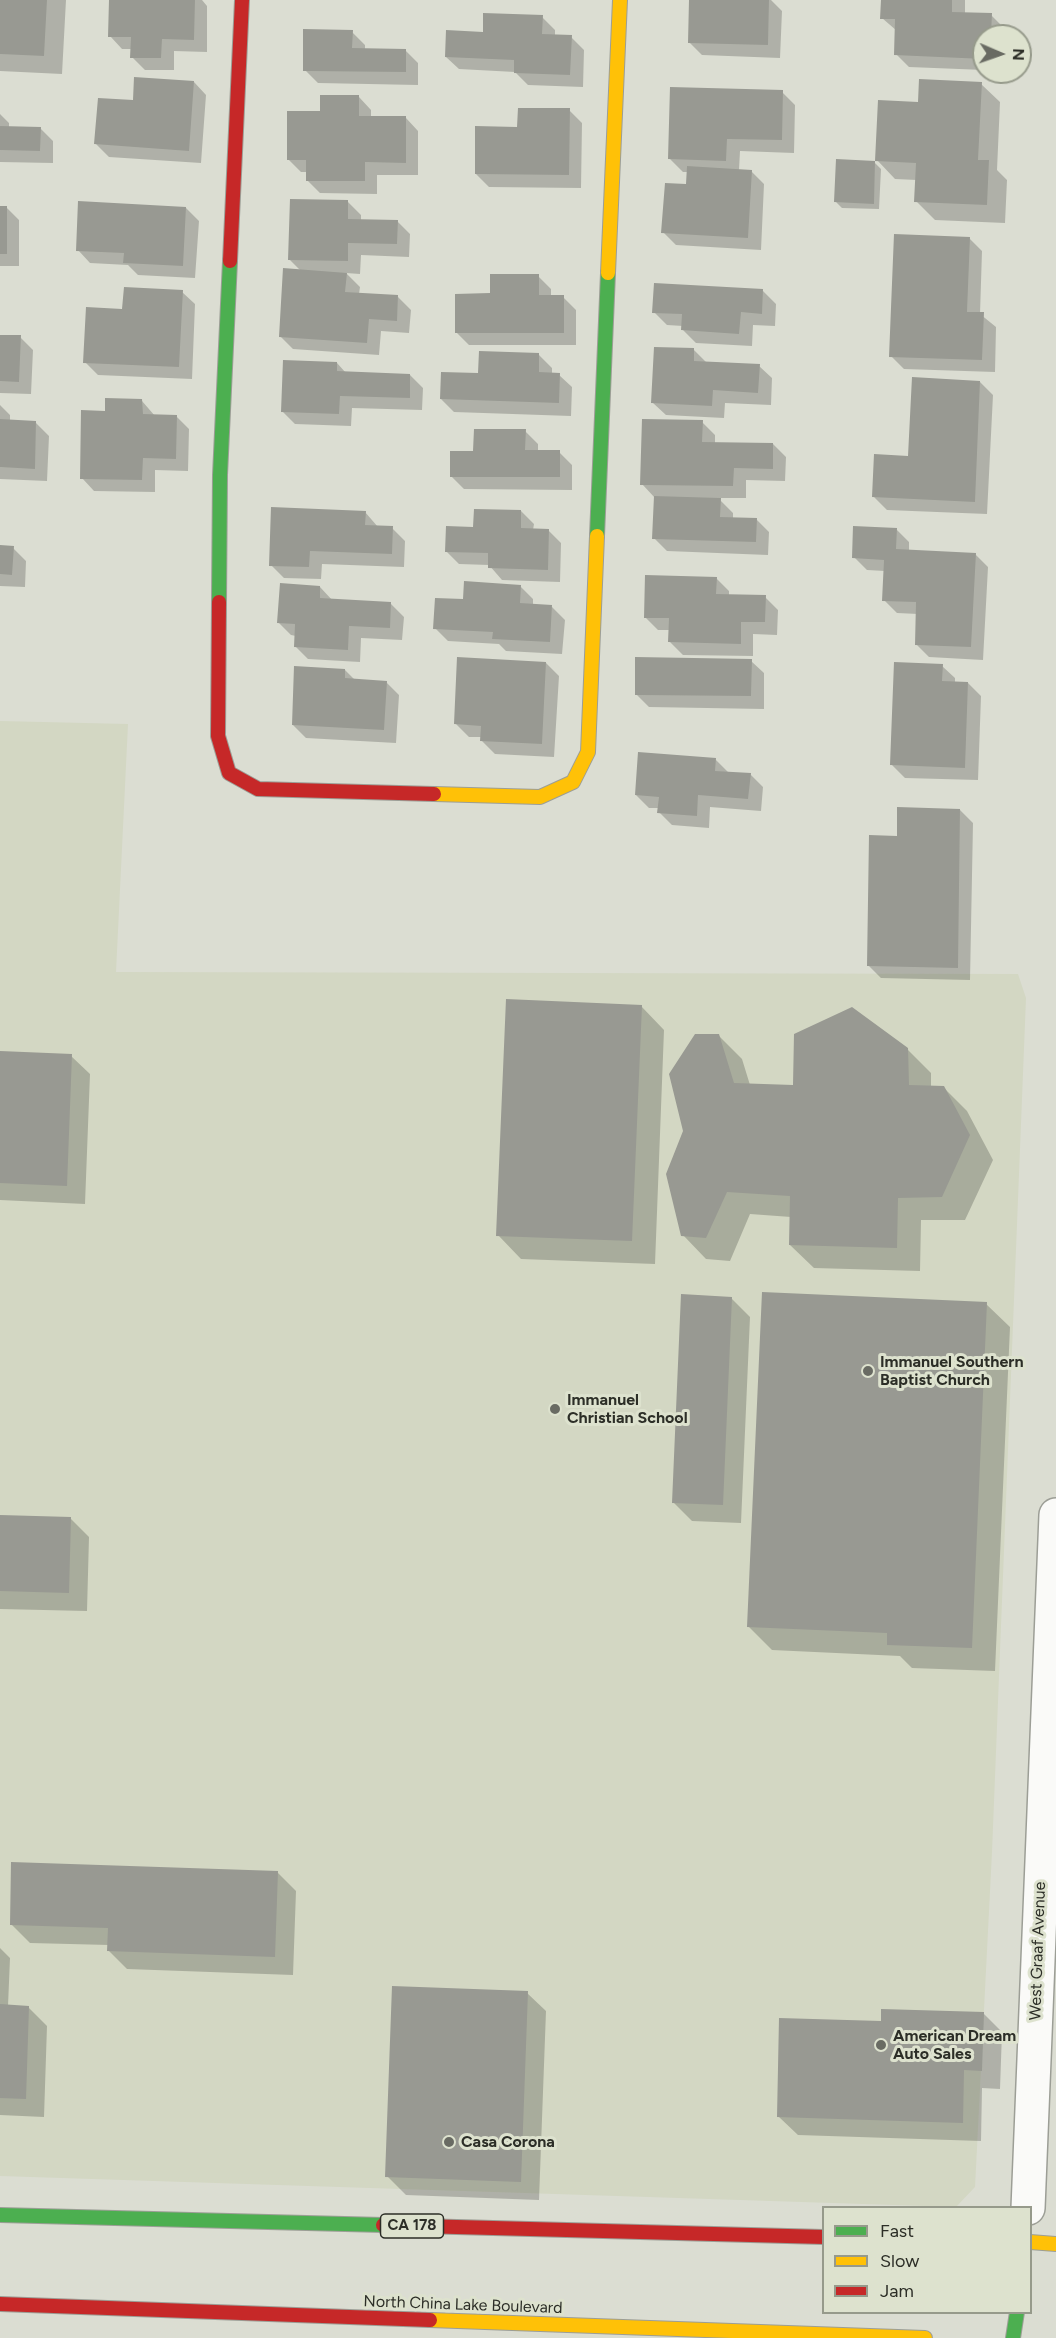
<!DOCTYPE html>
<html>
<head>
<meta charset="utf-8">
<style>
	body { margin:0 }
	#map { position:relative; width:1056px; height:2338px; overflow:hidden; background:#dbddd2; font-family:Figtree,sans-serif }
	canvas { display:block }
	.legend { position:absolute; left:822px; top:2206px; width:210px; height:108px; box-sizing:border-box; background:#dde2ce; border:2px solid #969a8b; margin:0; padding:8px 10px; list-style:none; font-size:18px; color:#2c2e27 }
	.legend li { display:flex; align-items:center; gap:12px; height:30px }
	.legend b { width:30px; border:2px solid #969a8b }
	.north { position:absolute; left:972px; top:24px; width:60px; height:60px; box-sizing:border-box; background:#dde2ce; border:2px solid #969a8b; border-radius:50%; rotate:92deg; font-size:16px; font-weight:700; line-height:24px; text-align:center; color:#2c2e27 }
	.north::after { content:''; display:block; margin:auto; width:21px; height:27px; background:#696b63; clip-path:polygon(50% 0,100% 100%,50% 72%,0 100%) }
</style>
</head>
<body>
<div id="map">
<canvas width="1056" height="2338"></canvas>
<ul class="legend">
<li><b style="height:8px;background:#4caf50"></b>Fast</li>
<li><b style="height:8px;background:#ffc107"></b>Slow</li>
<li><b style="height:8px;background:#c62828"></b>Jam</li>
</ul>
<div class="north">N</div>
</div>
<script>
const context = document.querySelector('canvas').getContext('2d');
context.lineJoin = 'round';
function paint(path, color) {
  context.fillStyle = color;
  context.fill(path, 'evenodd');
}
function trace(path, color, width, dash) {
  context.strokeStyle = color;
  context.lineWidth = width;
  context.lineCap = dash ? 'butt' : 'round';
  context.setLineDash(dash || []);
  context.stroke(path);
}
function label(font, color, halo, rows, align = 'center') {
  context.font = font + ' Figtree,sans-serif';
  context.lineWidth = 6;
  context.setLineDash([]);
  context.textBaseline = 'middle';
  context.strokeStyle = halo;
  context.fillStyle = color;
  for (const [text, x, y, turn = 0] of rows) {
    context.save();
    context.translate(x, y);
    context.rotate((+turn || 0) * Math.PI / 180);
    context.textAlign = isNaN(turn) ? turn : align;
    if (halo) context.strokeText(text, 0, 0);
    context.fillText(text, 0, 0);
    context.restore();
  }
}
paint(new Path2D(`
	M0 721 128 724 116 972 1018 974 1026 998 992 1852 975 2187 956 2207 0 2176Z`), '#d3d7c3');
paint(new Path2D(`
	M0 0H66L62 74 0 71Z
	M110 0H202L207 6V52L174 51V70H145L132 57V49H122L110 36Z
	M691 0H771L782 11 780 58 702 55 689 42Z
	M882 0H965V14L991 15 1004 28V36H984V70L909 67 896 54 897 31 882 18Z
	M542 17 555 30V36L571 37 584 50 583 87 528 85 515 72 459 69 446 57 484 33Z
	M352 32 365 45V50H405L418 63V85L318 83 305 70Z
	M194 82 206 95 201 163 109 157 96 144Z
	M981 84 1000 102 997 170 1007 180 1005 223 935 220 916 201 917 180 895 179 877 160 919 103Z
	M782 92 795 105 794 153 740 151 739 170 751 171 764 184 761 250 676 245 663 232 688 186V172H683L670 159Z
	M359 97 371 110V118H406L418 131V175H377V194L320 193 307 180V172H301L288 159 322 112Z
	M569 110 582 123 581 188 489 187 476 174 519 128Z
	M0 114 9 123V128H40L53 141V163L0 162Z
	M874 162 881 169 879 209 842 208 836 202Z
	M348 202 361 215V220L397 221 410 234 409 257 361 255 360 274 346 273 360 287 359 294 398 297 411 310 409 333 381 331 379 355 293 349 280 336 301 271 289 259Z
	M0 207H6L19 220V266H0Z
	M186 208 199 221 195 278 138 275 128 265 90 263 78 250Z
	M969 238 982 251 980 314 996 327 995 372 904 369 891 356Z
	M538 276 551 289V297H563L576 310V345H469L456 332 491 295Z
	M763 291 776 304 775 326 753 325 752 346 696 343 683 330V326L667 325 654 312Z
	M182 292 195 304 192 379 98 375 85 362 124 310Z
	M0 336 20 337 33 350 31 394 0 393Z
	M693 349 707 363 759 366 772 378 771 405 725 403 724 418 666 415 653 403Z
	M539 355 552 368V374L559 375 572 387 571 416 454 412 441 399 479 375Z
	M337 363 346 373 410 375 423 388 422 410 352 408 351 426 295 424 282 411Z
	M980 382 993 395 987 514 887 510 874 497Z
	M142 401 155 416H176L189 429 188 471 155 470V492L94 491 82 478 106 413Z
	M0 405 10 415V421L36 423 49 436 47 481 0 479Z
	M702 422 715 435V443L773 444 786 457 785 481 746 480V498H718L733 513V519H756L769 532 768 555 667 551 654 538 655 498 642 484Z
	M525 431 538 444V451L559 452 572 465V490L464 489 451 476 474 452Z
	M521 511 534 524 533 530H548L561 543 560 582 502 580 489 565 459 564 446 551 475 528Z
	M365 512 378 527 392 528 405 541 404 567 322 564 321 579 284 578 271 565Z
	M896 529 909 542V551L975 554 988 567 983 660 929 657 916 644 918 614 897 613 884 600 885 571 867 570 854 557Z
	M0 547 13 548 26 561 25 587 0 586Z
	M716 578 729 591V596L765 597 778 610 777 635 753 634V656L683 655 670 642V630H658L645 617Z
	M520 586 533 599V606L552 607 565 620 562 654 506 651 499 644 448 641 435 628 464 601Z
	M320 587 333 601 391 604 404 617 402 640 361 638 360 662 308 659 295 646 296 636 291 635 278 622Z
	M751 661 764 673V709L649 707 636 694Z
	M546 663 559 676 554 757 495 754 482 741V737H469L456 724Z
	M942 666 955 678V683H968L981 696 978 780 905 778 892 765Z
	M345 670 355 680 386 682 399 695 396 743 306 738 293 725Z
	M715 759 729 773 750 774 763 787 761 811 710 807 709 828 672 825 659 812V808H649L636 795Z
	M960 810 973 823 970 980 881 978 868 965 899 837Z
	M641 1006 664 1030 655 1264 521 1259 498 1235Z
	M718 1035 742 1059 750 1085 795 1086 907 1049 931 1073V1087H943L967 1111 993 1160 965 1220H921L920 1271 814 1268 790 1245 791 1217 750 1214 730 1261 706 1259 683 1235Z
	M0 1053 71 1056 90 1074 85 1204 0 1200Z
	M731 1298 750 1317 741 1523 692 1521 673 1502Z
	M986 1304 1010 1327 995 1671 912 1668 900 1656 772 1650 749 1627Z
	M0 1516 70 1518 89 1537 87 1611 0 1609Z
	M277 1872 296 1891 293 1975 127 1969 109 1951V1945L30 1943 11 1924Z
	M0 1948 10 1958 8 2006 28 2007 47 2026 44 2117 0 2115Z
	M527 1993 546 2011 539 2200 406 2195 387 2176Z
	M983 2013 1002 2032 1000 2089 982 2088 981 2141 798 2135 779 2117 882 2022Z`), '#0003');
paint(new Path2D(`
	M0 0H47L44 56 0 54Z
	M109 0H195L194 40 162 39 161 58H130L131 37H108Z
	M689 0H769L768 45 688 43Z
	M881 0H952V12L992 13 991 36H984V59L894 55 895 19H880Z
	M483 13 543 15 542 34 572 35 570 75 514 73V60L445 57 446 30 483 32Z
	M303 29 353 30 352 48 406 49V72L303 71Z
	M134 77 194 81 189 151 94 144 98 98 133 100Z
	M919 79 982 82 978 160H989L987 205 914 202 916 163 875 161 878 100 918 102Z
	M670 87 783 90 782 140 727 139 726 161 668 159Z
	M320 95H359V116H406V163L365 162V181H306V160H287V111H320Z
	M518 108H570L569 175 475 174V126L517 127Z
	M0 126 41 127 40 151 0 150Z
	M836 159 875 161 874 204 834 202Z
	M687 166 752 170 748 238 661 233 665 183 686 184Z
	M290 199 348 200V219L398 220 397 244 348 243V261L288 260Z
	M78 201 186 207 183 266 123 263 124 253 76 251Z
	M0 206H7V254H0Z
	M894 234 970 237 967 312H984L982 360 889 357Z
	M283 268 347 273 345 292 398 295 397 321 369 319 367 343 279 337Z
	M490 274H539V295H564V333H455V294L490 293Z
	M654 283 763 289 762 314 741 312 739 334 681 330 682 314 652 313Z
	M124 287 183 290 179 367 83 363 86 307 122 309Z
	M0 335H21L19 382 0 381Z
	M654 347 694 348V361L760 364 758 393 713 390 712 406 651 403Z
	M479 351 539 353V372L560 373 559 403 440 399 441 372 478 373Z
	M283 360 337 362V371L410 374V398L340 396 339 414 281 412Z
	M912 377 980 381 975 502 872 497 874 454 908 456Z
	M105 398 142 399 143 414 177 415 176 459 143 458 142 480 80 479 81 410 105 411Z
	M0 419 36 421 35 469 0 467Z
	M642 419 703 420 702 442 773 443V469L734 468 733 486 640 485Z
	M474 429H526L525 450H560V477H450V451H473Z
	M654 496 721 498 720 517 757 518 756 542 652 539Z
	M271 507 366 511 365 525 393 526 392 554 310 551 309 567 269 566Z
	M474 509 521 510V528L549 529 548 570 488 568V553L445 552 446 526 473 527Z
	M853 526 897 528 896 549 976 553 971 647 915 645 916 602 882 601 884 560 852 558Z
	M0 545 14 546 12 575 0 574Z
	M645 575 717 577 716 594 766 595 765 622H741V644L668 642 669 618H644Z
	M464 581 521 585 520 603 552 605 550 642 492 639 493 632 433 629 435 598 463 599Z
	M280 583 320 586V598L391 602 390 628 349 626 348 650 294 647 295 624 277 623Z
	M457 657 546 662 542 744 480 741 481 726 454 724Z
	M635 657 752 659 751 696 635 695Z
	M894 662 943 664 942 681 968 682 965 768 890 765Z
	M294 666 345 669V678L387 681 384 730 292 725Z
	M638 752 716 758 715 771 751 773 748 799 698 795 697 816 657 813 659 797 635 795Z
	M897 807 960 809 958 968 867 966 869 835 897 836Z
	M506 999 642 1005 632 1241 496 1236Z
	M852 1007 908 1048 909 1085 944 1086 970 1135 942 1197 898 1198 897 1248 789 1245 790 1196 727 1192 706 1238 681 1236 666 1174 683 1131 669 1074 695 1034H719L734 1083 793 1085 794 1034Z
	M0 1051 72 1054 67 1186 0 1183Z
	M762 1292 987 1302 972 1648 887 1645V1633L747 1627Z
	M681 1294 732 1297 723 1505 672 1503Z
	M0 1515 71 1517 69 1593 0 1591Z
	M11 1862 278 1871 275 1957 107 1951 108 1928 10 1925Z
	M392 1986 528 1991 521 2182 385 2177Z
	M0 2004 29 2006 26 2099 0 2098Z
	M881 2009 984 2012 982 2071 964 2070 963 2123 777 2117 779 2018 881 2021Z`), '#989992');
const street = new Path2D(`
	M1028 2208 1056 1515`);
const fast = new Path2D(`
	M597 536 608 273
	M219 602 220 475 230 261
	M0 2215 383 2225
	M1013 2338 1017 2312`);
const slow = new Path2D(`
	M608 273 620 0
	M434 794 540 797 573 782 588 752 597 536
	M1030 2242 1056 2244
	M430 2320 925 2338`);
const jam = new Path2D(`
	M230 261 242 0
	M219 602 218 736 229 773 258 789 434 794
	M383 2225 824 2237
	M0 2304 430 2320`);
trace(street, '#9c9e96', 36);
trace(fast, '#9c9e96', 16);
trace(slow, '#9c9e96', 16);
trace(jam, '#9c9e96', 16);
trace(street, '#fafaf8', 33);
trace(fast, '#4caf50', 14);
trace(slow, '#ffc107', 14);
trace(jam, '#c62828', 14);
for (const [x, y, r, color] of [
	[868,1371,6,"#696b63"],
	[555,1409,6,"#696b63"],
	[881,2045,6,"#696b63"],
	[449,2142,6,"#696b63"]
]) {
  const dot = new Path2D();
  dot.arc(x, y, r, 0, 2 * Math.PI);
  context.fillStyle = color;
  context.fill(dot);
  trace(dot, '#dde2ce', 2);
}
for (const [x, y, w] of [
	[412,2226,63]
]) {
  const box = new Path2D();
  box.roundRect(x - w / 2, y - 12, w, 24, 4.5);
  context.fillStyle = '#dde2ce';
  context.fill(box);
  trace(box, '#2c2e27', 1.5);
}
label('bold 15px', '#2c2e27', null, [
	["CA 178",412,2226]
]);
label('bold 16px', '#2c2e27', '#dde2ce', [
	["Immanuel Southern",880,1362],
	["Baptist Church",880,1380],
	["Immanuel",567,1400],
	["Christian School",567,1418],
	["American Dream",893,2036],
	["Auto Sales",893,2054],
	["Casa Corona",461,2142]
], 'left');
label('16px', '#2c2e27', '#dde2ce', [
	["West Graaf Avenue",1038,1951,-88],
	["North China Lake Boulevard",463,2305,2]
]);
</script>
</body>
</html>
